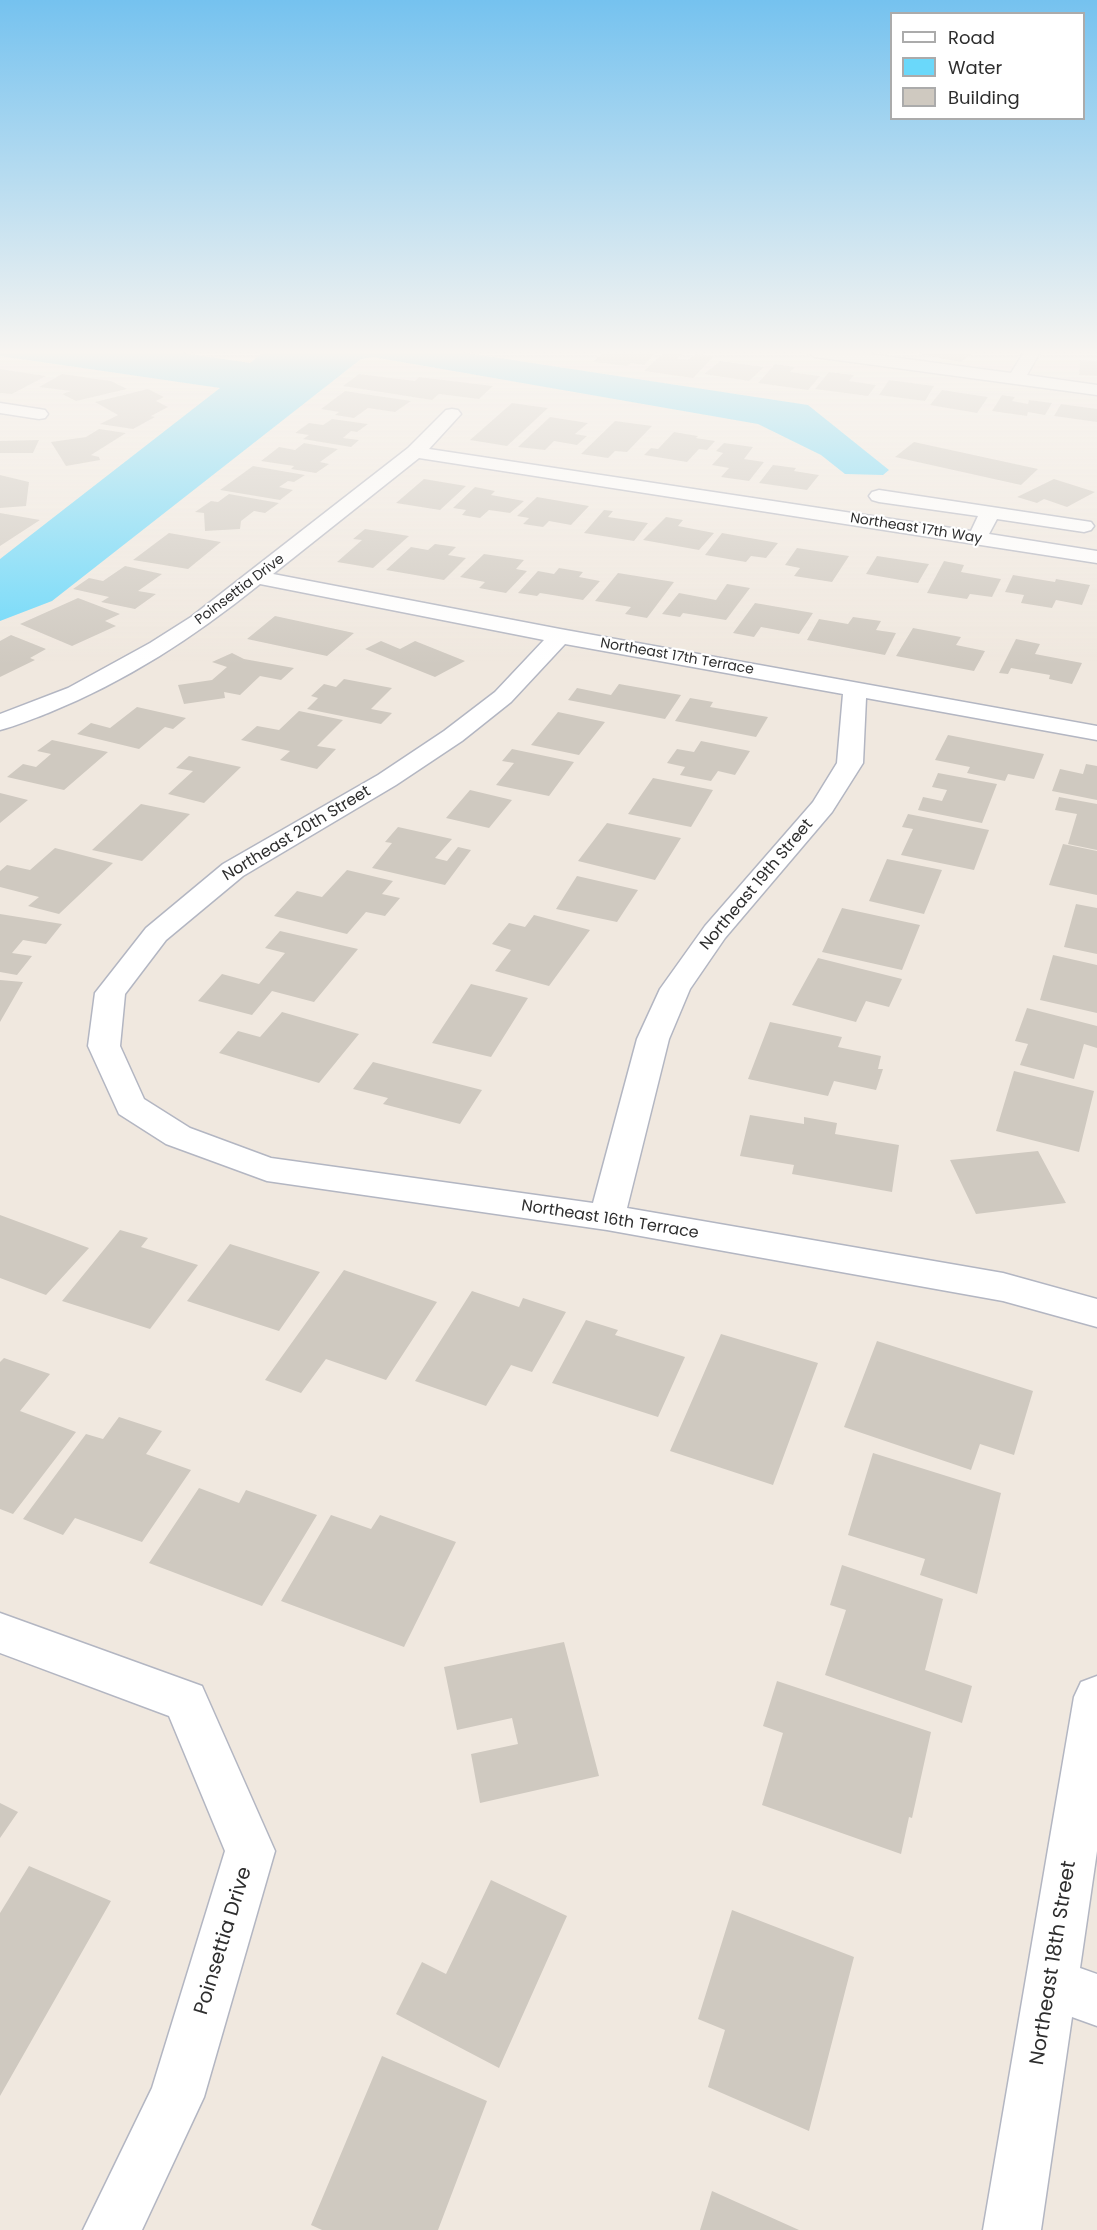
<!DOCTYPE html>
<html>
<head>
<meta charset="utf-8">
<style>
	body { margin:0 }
	#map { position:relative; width:1097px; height:2230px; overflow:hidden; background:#f0e8df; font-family:Poppins,sans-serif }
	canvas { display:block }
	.legend { position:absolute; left:890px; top:12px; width:195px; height:108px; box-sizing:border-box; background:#fff; border:2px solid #ababab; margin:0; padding:8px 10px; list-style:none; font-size:18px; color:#2e2e2e }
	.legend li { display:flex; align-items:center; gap:12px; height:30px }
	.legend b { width:30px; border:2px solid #ababab }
</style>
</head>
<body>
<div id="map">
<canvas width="1097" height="2230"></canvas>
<ul class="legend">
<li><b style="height:8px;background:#fff"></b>Road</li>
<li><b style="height:16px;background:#6ad8fa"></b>Water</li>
<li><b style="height:16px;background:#cfc9c0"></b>Building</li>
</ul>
</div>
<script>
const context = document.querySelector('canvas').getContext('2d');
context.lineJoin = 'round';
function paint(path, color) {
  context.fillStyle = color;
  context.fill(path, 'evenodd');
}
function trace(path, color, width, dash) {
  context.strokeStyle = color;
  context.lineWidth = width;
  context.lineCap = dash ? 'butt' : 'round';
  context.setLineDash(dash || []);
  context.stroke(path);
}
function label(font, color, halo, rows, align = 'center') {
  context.font = font + ' Poppins,sans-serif';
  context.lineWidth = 4.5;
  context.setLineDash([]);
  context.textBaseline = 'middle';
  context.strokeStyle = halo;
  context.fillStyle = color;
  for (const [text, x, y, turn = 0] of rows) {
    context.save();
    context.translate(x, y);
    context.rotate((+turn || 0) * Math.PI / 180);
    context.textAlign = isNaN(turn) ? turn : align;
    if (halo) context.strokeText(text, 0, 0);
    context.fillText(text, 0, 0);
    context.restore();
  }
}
paint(new Path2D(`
	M0 352H176L250 363 264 352H460L808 405 889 470 883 475 845 474 821 455 758 424 373 357 361 359 52 601 0 621V559L220 388 0 356Z`), '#6ad8fa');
paint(new Path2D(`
	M604 352 635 353 657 352 644 365 631 363 627 366 593 362Z
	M664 352H684L677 359 688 360 695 354 714 356 693 378 644 371Z
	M921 352H974L961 362 918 354Z
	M1080 360 1097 361V376L1079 375Z
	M720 361 764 367 749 381 704 374Z
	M775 364 795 367 790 372 820 376 808 390 758 383Z
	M0 369 46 376 12 394 0 393Z
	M829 372 854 375 849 381 876 385 868 396 815 389Z
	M62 374 111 381 127 389 76 401 62 394 71 391 39 387Z
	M359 374 415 381 419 377 493 386 479 399 439 394 432 400 343 386Z
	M889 380 934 386 925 401 879 395Z
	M148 389 164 397 156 401 168 407 151 416 155 417 133 429 100 424 118 415 95 402Z
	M942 390 988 397 977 413 930 405Z
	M345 391 411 401 395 412 368 408 354 418 335 415 339 412 321 409Z
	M1002 395 1015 397 1012 401 1028 404 1029 400 1052 403 1045 415 1028 412 1027 416 992 411Z
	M512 403 548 408 507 446 470 440Z
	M1061 404 1097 409V422L1054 416Z
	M550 417 588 423 575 434 587 436 577 445 554 441 545 450 518 447Z
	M332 419 368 424 357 432 351 431 343 438 359 440 351 447 303 439 309 435 295 433 309 423 323 425Z
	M615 421 652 426 627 452 615 451 608 458 581 454Z
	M99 429 126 433 91 455 99 457 100 460 66 466 51 442 86 437Z
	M674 432 698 436 696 438 715 441 707 450 699 449 687 462 644 455 651 448 658 449Z
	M39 440 33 453H0V441Z
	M914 442 1038 469 1021 485 895 457Z
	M304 443 338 449 320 462 329 464 316 473 291 469 294 466 261 461 279 447 295 450Z
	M724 443 753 447 744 459 764 462 749 481 721 477 729 468 712 465 723 453 716 451Z
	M773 465 796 468 794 471 819 475 807 490 759 483Z
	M253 466 305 475 294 482 288 481 279 487 293 490 280 500 220 490Z
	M0 475 29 482 26 506 0 508Z
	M424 479 466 486 440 510 396 503Z
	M1054 479 1095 492 1067 507 1044 499 1037 503 1017 497Z
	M475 487 495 491 491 495 524 501 510 513 489 510 480 518 462 515 466 510 453 508Z
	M229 494 279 503 265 513 254 511 241 521 240 529 205 531 204 513 195 512 211 501 218 502Z
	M537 497 589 506 571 525 549 521 543 527 523 524 529 518 517 516Z
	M604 510 613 511 608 517 648 523 634 541 584 533Z
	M0 513 40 520 0 546Z
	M666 517 683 520 678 526 714 533 699 550 643 540Z
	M365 529 409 536 373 568 337 562 362 540 353 539Z
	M169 533 221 542 188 569 133 560Z
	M722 533 778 543 766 558 751 556 746 562 705 555Z
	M435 544 456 547 448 555 466 558 444 580 386 570 411 547 428 550Z
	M797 548 849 556 832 582 794 576 800 568 785 565Z
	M484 554 524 560 516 569 527 571 506 593 479 588 485 582 460 577Z
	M877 556 929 564 918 583 866 574Z
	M944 561 964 565 961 572 1001 579 992 597 970 594 967 599 927 593Z
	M125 566 162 574 138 591 156 594 135 609 101 602 109 597 73 589 89 578 103 581Z
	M559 568 583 572 579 577 600 581 583 600 540 593 537 596 518 593 538 571 554 574Z
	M618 573 674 582 647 618 625 614 631 607 595 601Z
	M1013 575 1055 582 1056 579 1090 585 1082 605 1056 600 1052 608 1021 603 1024 595 1005 592Z
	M727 584 750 588 726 620 683 613 680 617 662 614 679 593 716 600Z
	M78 598 120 614 105 621 116 626 72 646 20 624Z
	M755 603 813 613 799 634 761 627 754 637 733 633Z
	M275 616 354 633 327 656 247 639Z
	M853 617 881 621 876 630 896 633 885 655 807 640 819 619 848 624Z
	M913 628 961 637 956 645 985 651 974 671 896 656Z
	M11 635 46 649 30 658 35 660 0 677V641Z
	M1016 639 1040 644 1035 654 1082 663 1072 684 1049 679 1050 675 1011 668 1008 674 999 673Z
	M381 641 400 649 415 641 465 661 435 677 365 649Z
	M232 653 244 659 294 668 281 680 260 676 240 695 224 692 225 698 184 704 178 685 212 680 227 667 212 662Z
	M344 679 392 688 371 709 392 713 381 724 307 709 318 698 311 696 324 684 336 687Z
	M619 684 681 695 665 719 568 700 577 688 611 695Z
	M690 698 713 702 710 707 768 717 756 737 675 721Z
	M137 707 186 718 173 729 165 727 139 749 77 734 91 723 110 728Z
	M299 711 343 720 317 746 336 749 317 769 280 760 290 751 241 740 257 726 279 730Z
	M558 712 605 722 579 755 531 745Z
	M948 735 1044 754 1034 779 1008 774 1005 781 967 773 970 767 935 760Z
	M52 740 108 752 64 790 7 777 23 764 36 767 51 754 37 751Z
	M701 741 750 751 735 775 718 771 711 781 680 775 685 767 667 763 677 749 694 752Z
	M512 749 574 762 549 796 496 785 514 763 502 761Z
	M189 756 241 767 204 803 168 794 193 771 176 768Z
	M1086 764 1097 766V800L1052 791 1060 769 1083 774Z
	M938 773 997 784 982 823 918 810 923 797 942 801 947 790 932 787Z
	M653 778 713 790 691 827 628 814Z
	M470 790 512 800 489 828 446 818Z
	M0 793 28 800 0 823Z
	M1059 797 1097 804V850L1068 844 1077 814 1055 810Z
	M141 804 190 814 142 861 92 850Z
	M908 814 989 830 974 870 901 855 913 829 902 827Z
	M607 823 681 838 655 880 578 861Z
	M398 827 452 839 435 858 447 861 458 847 471 850 445 885 372 868 392 843 385 842Z
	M1063 844 1097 851V895L1049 885Z
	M55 848 113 863 59 914 28 906 39 897 0 887V871L7 865 30 870Z
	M887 859 942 870 924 914 869 901Z
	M347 870 393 881 382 894 400 898 385 916 366 912 347 934 274 916 297 891 322 897Z
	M577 876 638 890 617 922 556 909Z
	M1076 904 1097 908V954L1064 947Z
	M842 908 920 925 902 970 822 952Z
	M0 914 62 924 46 944 23 940 12 953 32 956 17 975 0 972Z
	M534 915 590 930 549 986 495 971 511 950 492 944 509 923 525 927Z
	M280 931 358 949 314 1002 272 991 252 1015 198 1001 222 974 259 984 285 953 265 948Z
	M1053 955 1097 965V1013L1040 1000Z
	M818 958 902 979 889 1007 866 1001 856 1022 792 1005Z
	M0 980 23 982 0 1022Z
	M471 984 528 998 491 1057 432 1043Z
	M1027 1008 1097 1026V1048L1084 1044 1074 1079 1020 1065 1028 1044 1015 1041Z
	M282 1012 359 1034 319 1083 219 1053 238 1031 260 1037Z
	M770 1022 842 1037 838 1047 881 1056 878 1069H883L876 1090 834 1081 828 1096 748 1079Z
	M373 1062 482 1090 460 1124 383 1104 388 1098 353 1089Z
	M1014 1071 1094 1091 1079 1152 996 1131Z
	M750 1115 804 1124V1117L837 1123 835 1134 899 1145 892 1192 792 1174 794 1165 740 1156Z
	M1038 1151 1066 1203 976 1214 950 1160Z
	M0 1215 89 1248 46 1295 0 1278Z
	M120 1230 148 1238 141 1247 198 1265 150 1329 62 1301Z
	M230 1244 320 1272 279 1331 187 1301Z
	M344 1270 437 1302 386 1380 326 1359 301 1393 265 1380Z
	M472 1291 519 1307 523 1298 566 1312 532 1372 511 1365 486 1406 415 1381Z
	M586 1320 618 1330 615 1335 685 1357 658 1417 552 1383Z
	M721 1334 818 1363 773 1485 670 1451Z
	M877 1341 1033 1391 1014 1455 980 1444 971 1470 844 1427Z
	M4 1358 50 1374 20 1411 76 1432 13 1514 0 1509V1362Z
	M119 1417 162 1431 146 1454 191 1470 142 1542 75 1518 63 1535 23 1519 86 1434 103 1439Z
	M873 1453 1001 1493 977 1594 920 1575 925 1559 848 1535Z
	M199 1488 239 1503 246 1490 317 1515 262 1606 149 1563Z
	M331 1515 371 1529 380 1515 456 1542 404 1647 281 1601Z
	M842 1565 943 1599 925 1670 972 1686 962 1723 825 1675 846 1610 830 1605Z
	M564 1642 599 1776 480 1803 471 1754 518 1744 512 1718 457 1730 444 1667Z
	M777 1681 931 1732 912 1818 909 1817 901 1854 762 1805 783 1733 763 1726Z
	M0 1803 18 1812 0 1838Z
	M29 1866 111 1901 0 2096V1913Z
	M491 1880 567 1916 499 2068 396 2014 422 1962 446 1974Z
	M732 1910 854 1957 809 2131 708 2087 725 2030 698 2019Z
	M382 2056 487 2101 438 2230H322L311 2225Z
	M712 2191 799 2230H700Z`), '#cfc9c0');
const minor = new Path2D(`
	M807 352H854L1011 373 1024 352H1040L1027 375 1097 385V395L815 357Z
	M0 403 39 409 45 410 48 414 45 418 39 419 0 413Z
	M452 409 458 410 461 414 429 449 971 531 978 516 879 502 872 500 869 496 872 492 879 490 1091 522 1094 526 1091 530 1084 532 997 519 989 534 1097 551V563L419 458 273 574 560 629 1097 726V740L866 698 863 763 832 812 725 938 690 989 669 1039 627 1208 1003 1273 1097 1299V1327L1003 1301 607 1230 267 1181 166 1144 119 1114 88 1046 95 993 146 928 223 864 378 775 444 731 495 692 544 640 260 584C194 637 127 681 48 713 32 719 16 726 0 730V714L68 688 150 643 191 617 408 448 446 410ZM565 644 843 694 837 763 813 802 705 926 660 989 637 1039 593 1203 271 1158 190 1128 144 1099 120 1046 125 994 166 940 243 876 396 785 462 741 511 702Z
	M0 1613 202 1686 275 1851 204 2097 142 2230H83L152 2088 225 1851 169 1716 0 1653Z
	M1097 1676V1851L1080 1968 1097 1974V2026L1072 2017 1041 2230H983L1074 1697 1081 1682Z`);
trace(minor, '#b3b6c2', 3);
paint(minor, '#fff');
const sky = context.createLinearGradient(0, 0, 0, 665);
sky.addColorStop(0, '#75c2ef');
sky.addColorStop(0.53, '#f8f5f1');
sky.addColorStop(1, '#f8f5f100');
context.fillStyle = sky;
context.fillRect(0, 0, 1097, 665);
label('14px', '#2e2e2e', '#fff', [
	["Northeast 17th Way",916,529,9],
	["Poinsettia Drive",240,590,-37],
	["Northeast 17th Terrace",677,657,10]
]);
label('16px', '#2e2e2e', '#fff', [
	["Northeast 20th Street",297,834,-31],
	["Northeast 19th Street",757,885,-50],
	["Northeast 16th Terrace",610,1220,9]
]);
label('20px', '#2e2e2e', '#fff', [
	["Poinsettia Drive",224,1941,-73],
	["Northeast 18th Street",1054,1963,-81]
]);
</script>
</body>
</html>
